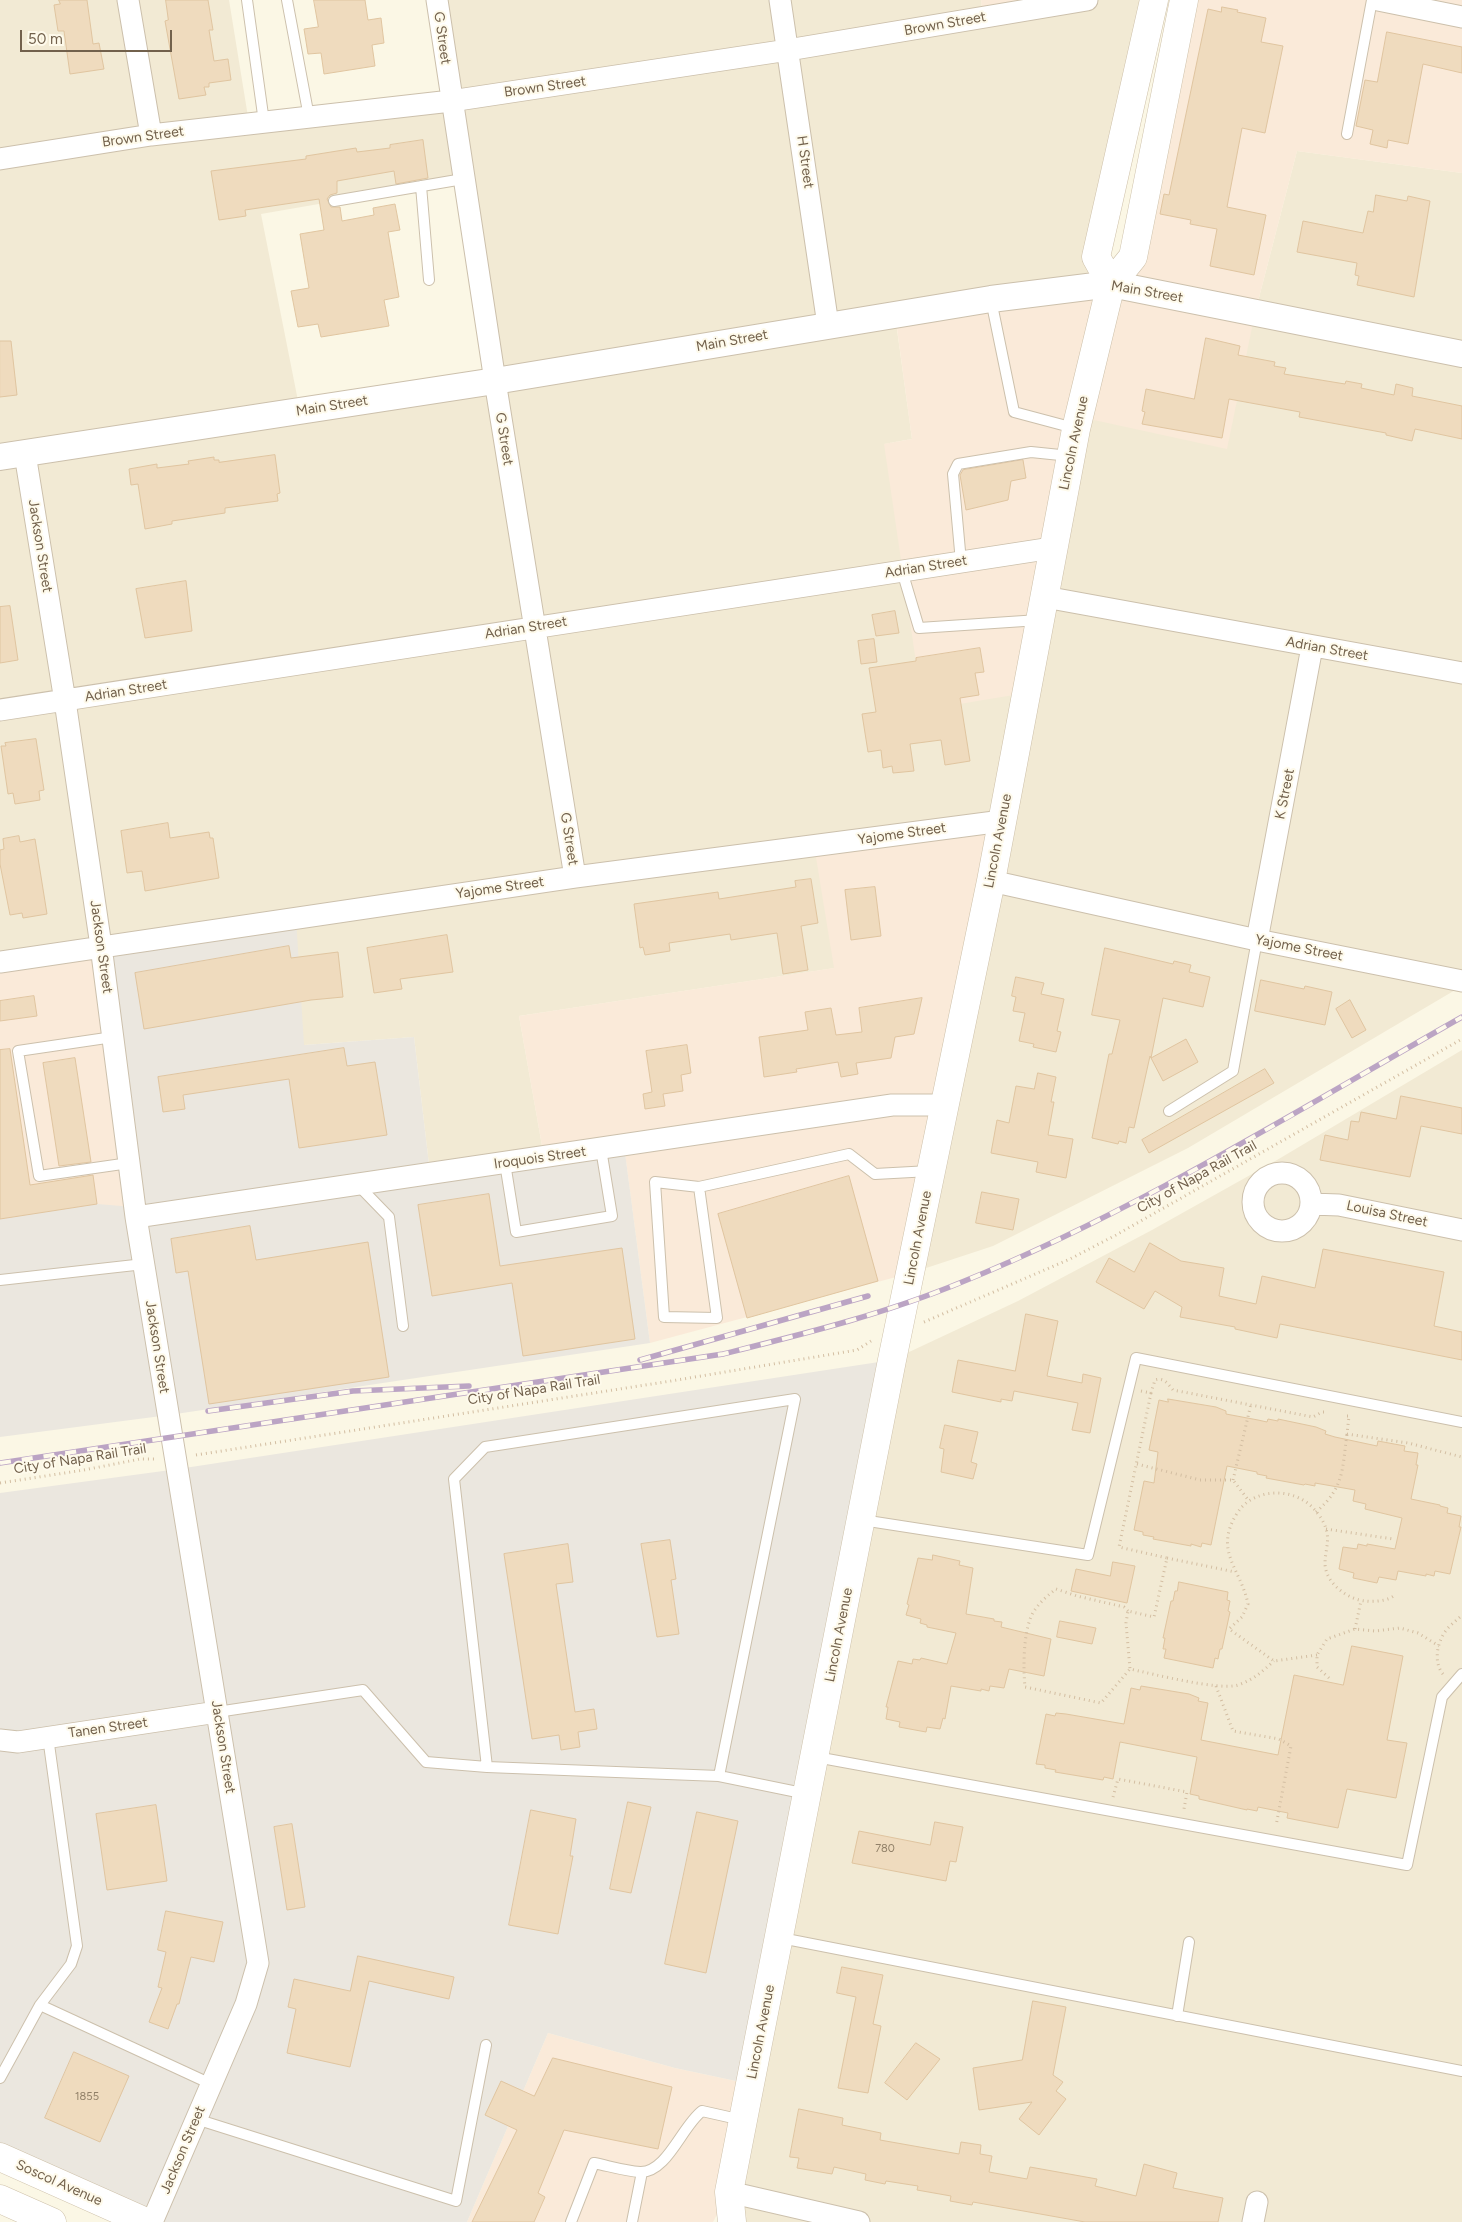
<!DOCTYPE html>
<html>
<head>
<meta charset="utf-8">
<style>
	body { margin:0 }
	#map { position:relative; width:1462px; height:2222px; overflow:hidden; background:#fbf7e5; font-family:Figtree,sans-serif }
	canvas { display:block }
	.scale { position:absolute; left:20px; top:30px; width:152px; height:22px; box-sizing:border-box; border:2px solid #72614c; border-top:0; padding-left:6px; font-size:15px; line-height:18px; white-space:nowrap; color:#72614c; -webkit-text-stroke:4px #fefaeb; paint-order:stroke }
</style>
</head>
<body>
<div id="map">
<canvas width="1462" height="2222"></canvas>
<div class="scale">50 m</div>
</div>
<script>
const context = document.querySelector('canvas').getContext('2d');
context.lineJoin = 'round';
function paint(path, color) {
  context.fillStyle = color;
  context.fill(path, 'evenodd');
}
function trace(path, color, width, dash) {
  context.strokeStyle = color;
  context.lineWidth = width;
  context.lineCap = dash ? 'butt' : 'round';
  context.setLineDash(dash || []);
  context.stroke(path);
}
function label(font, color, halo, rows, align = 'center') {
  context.font = font + ' Figtree,sans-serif';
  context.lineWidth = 4;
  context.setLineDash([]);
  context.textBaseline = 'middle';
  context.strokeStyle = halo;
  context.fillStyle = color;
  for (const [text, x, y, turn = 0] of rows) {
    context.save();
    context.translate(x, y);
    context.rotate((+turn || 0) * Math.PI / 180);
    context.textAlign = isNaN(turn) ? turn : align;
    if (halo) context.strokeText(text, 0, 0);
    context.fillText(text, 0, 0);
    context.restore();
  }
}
paint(new Path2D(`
	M0 0H229L249 123 451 101 437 0H981L983 17 1087 0H1154L1096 257 1111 284 895 315 912 439 884 444 1076 429 1255 313 1297 151 1462 173V986L1188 1148 993 1246 911 1273 835 968 519 1016 544 1157 430 1173 414 1037 304 1045 0 962ZM463 179 494 381 300 411 261 214Z
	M1462 1050V2222H732L892 1360 1018 1301 1152 1230 1277 1160Z`), '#f2ead4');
paint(new Path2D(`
	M981 0H1087L983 18Z
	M1184 0H1462V173L1297 151 1255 313 1227 449 1080 417 1026 693 923 710 884 444 912 439 895 314 1111 284 1133 257Z
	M1002 821 911 1273 650 1343 624 1146 544 1157 519 1016 834 968 814 845Z
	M101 946 135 1207 0 1219V962Z
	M548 2033 675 2068 750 2084 729 2192 713 2222H467Z`), '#faead9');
paint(new Path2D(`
	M296 918 304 1045 414 1037 430 1173 624 1145 650 1343 169 1415 0 1437V1219L97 1204 134 1207 101 946Z
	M892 1360 750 2084 675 2068 548 2033 467 2222H146L0 2157V1493L178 1469Z`), '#ebe7df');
const building = new Path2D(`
	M59 0H87L93 44 99 43 104 69 70 74 64 31H58L54 5 60 4Z
	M166 0H208L213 30H209L214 61 228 59 231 80 209 83V87H204L206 95 179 99 165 21 168 20Z
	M314 0H365L368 20 381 18 384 43 372 45 375 66 324 74 321 53 308 54 304 29 318 27Z
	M1222 7 1238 10 1237 12 1266 18 1261 42 1283 46 1265 133 1242 128 1227 207 1266 215 1254 275 1210 266 1217 229 1190 224 1191 220 1160 214 1164 194 1169 195 1208 9 1221 12Z
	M1387 32 1462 47V73L1423 64 1408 144 1388 140 1387 148 1370 144 1373 130 1356 126 1365 80 1377 82Z
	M423 140 428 178 396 184 394 171 337 181V193L330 195 327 199 331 207H340L342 221 374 215 373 208 395 204 400 230 388 232 399 297 384 300 389 326 321 337 318 324 298 327 291 291 309 288 300 234 324 230 319 199 245 210 246 216 219 220 211 171 306 159V156L356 148 357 152 390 148V145Z
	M1376 195 1407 201 1408 196 1430 201 1414 297 1357 285 1359 276 1355 275 1357 263 1297 252 1303 221 1363 233 1368 211 1373 212Z
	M1206 338 1240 346 1238 355 1275 362 1274 366 1286 368 1284 374 1345 384 1346 381 1362 384 1361 388 1394 395 1396 384 1413 388 1412 396 1462 406V439L1415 429 1412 441 1386 435V433L1299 417 1300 412 1229 399 1222 438 1142 424 1145 412 1142 411 1146 389 1194 399Z
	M0 341H11L17 395 0 397Z
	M275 455 280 493 277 494 278 501 225 508V513L172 521V524L145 529 138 484 131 485 129 469 157 464V468L189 464 188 461 214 457V460H219V462Z
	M1023 460 1026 478 1011 481 1008 500 966 510 960 475 963 470Z
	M186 581 192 631 145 638 136 589Z
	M10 606 18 660 0 663V607Z
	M895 611 899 633 876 636 872 615Z
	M874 639 877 662 861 664 858 641Z
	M980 648 984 672 975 673 979 695 960 698 970 761 945 765 941 740 910 744 914 771 893 773 892 766 883 768 881 750 868 752 862 714 876 712 869 668 916 661V658Z
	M36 739 44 790 39 791 40 800 15 804 13 793 8 794 1 746H6L5 743Z
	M168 823 170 838 209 832 210 838H213L219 878 145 891 142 871 127 873 121 831Z
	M19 836 20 842 35 839 47 914 23 918 22 913 10 915 0 864V850L4 849 3 839Z
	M811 879 818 923 801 926 808 970 783 974 777 933 731 940 730 934 669 943 670 951 645 955 643 947 640 948 634 904 718 892 719 899 796 887 795 881Z
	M875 887 881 936 851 940 845 890Z
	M447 935 453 972 400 979 402 989 374 993 367 948Z
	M289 946 291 958 338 952 343 997 311 1000 144 1029 135 973Z
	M1105 948 1173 964 1174 961 1191 965 1189 972 1210 977 1203 1007 1163 998 1151 1058 1186 1039 1198 1062 1163 1081 1150 1056 1134 1128 1129 1127 1126 1143 1119 1141 1118 1144 1092 1138 1109 1054H1112L1120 1020 1092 1015Z
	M1016 977 1044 983 1041 994 1064 999 1057 1031 1061 1032 1056 1052 1033 1047 1034 1044 1019 1041 1025 1013 1013 1011 1016 997 1012 996Z
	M1261 980 1304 989 1305 986 1332 992 1325 1025 1255 1011Z
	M34 996 37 1016 0 1021V1001Z
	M922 998 914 1034 895 1037 891 1058 856 1063 858 1074 841 1077 838 1062 796 1069 797 1072 764 1077 759 1037 808 1030 805 1012 831 1008 836 1035 862 1032 859 1008Z
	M1350 1000 1366 1030 1352 1038 1336 1009Z
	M687 1045 691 1073 681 1075 683 1091 663 1094 665 1106 645 1109 643 1094 652 1092 646 1051Z
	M344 1048 347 1066 375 1062 387 1135 299 1148 289 1079 183 1095 185 1109 163 1112 158 1077Z
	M10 1049 30 1185 93 1175 97 1204 0 1219V1050Z
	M75 1058 91 1162 59 1166 43 1063Z
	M1265 1069 1274 1083 1149 1153 1142 1140Z
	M1038 1073 1056 1077 1051 1102H1054L1048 1135 1073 1139 1066 1178 1036 1172 1038 1162 991 1153 997 1120 1009 1123 1016 1086 1034 1089Z
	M1401 1096 1462 1108V1134L1421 1126 1410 1177 1320 1160 1325 1135 1348 1140 1351 1121 1359 1122 1361 1112 1396 1119Z
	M849 1176 878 1281 747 1318 718 1214Z
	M982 1192 1019 1199 1013 1230 976 1223Z
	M489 1194 500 1266 622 1248 635 1339 523 1356 512 1283 432 1296 418 1205Z
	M250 1226 256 1260 368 1242 389 1377 209 1404 188 1271 176 1273 171 1239Z
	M1150 1243 1181 1261 1224 1268 1219 1296 1256 1304 1262 1276 1315 1288 1323 1249 1444 1272 1434 1326 1462 1332V1360L1280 1324 1277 1338 1235 1329V1327L1180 1317 1182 1307 1155 1291 1144 1309 1096 1282 1109 1258 1134 1272Z
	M1026 1314 1058 1321 1047 1376 1082 1383 1083 1374 1101 1378 1090 1433 1072 1430 1078 1403 1014 1391 1012 1401 1001 1399V1402L952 1392 958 1360 1015 1371Z
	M1168 1399 1216 1407 1226 1411V1414L1258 1420 1267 1422 1268 1419 1278 1421V1419L1316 1427 1326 1431 1325 1434 1335 1437 1377 1446 1378 1441 1405 1446 1404 1451 1418 1453 1416 1465H1418L1411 1499 1440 1505V1506L1448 1508 1447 1513 1461 1516 1459 1527H1461L1450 1574 1435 1571 1434 1576 1426 1574V1576L1398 1571 1396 1580 1379 1577 1377 1583 1353 1578 1354 1573 1339 1569 1343 1547 1357 1549 1358 1544 1367 1546V1544L1395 1549 1402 1518 1365 1509 1366 1504 1353 1501 1355 1490 1315 1483V1486L1305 1484 1304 1485 1266 1478 1267 1476 1257 1474V1472L1227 1466 1211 1545 1202 1543 1201 1547 1191 1544V1546L1153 1539 1154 1537 1143 1535V1532L1134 1530 1144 1481 1154 1483 1158 1452 1149 1450 1159 1400 1168 1402Z
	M945 1425 978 1432 971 1462 977 1464 973 1479 941 1472 944 1449 940 1448Z
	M670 1540 676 1579 671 1580 679 1634 657 1637 641 1544Z
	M568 1544 573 1582 556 1584 575 1712 594 1709 597 1729 578 1732 580 1747 561 1750 559 1735 532 1739 504 1554Z
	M933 1555 960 1561 959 1565 973 1568 966 1614 994 1619V1621L1002 1622 1001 1627 1051 1639 1044 1676 1009 1669 1004 1688 990 1686 989 1691 981 1689V1691L951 1686 945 1719 943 1718 940 1729 927 1727 926 1732 899 1727 900 1722 886 1719 888 1707H886L898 1661 912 1664 913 1659 920 1660 921 1658 947 1664 956 1633 927 1627V1625L920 1623 921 1619 906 1615 909 1605 907 1604 918 1558 932 1560Z
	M1113 1562 1135 1566 1127 1603 1071 1591 1076 1569 1110 1576Z
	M1179 1582 1228 1592 1227 1600 1230 1601 1228 1611 1230 1612 1222 1649H1220L1218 1659 1215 1658 1213 1668 1164 1658 1166 1649H1163L1165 1638H1163L1171 1601H1173L1175 1591H1177Z
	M1060 1621 1096 1628 1092 1644 1057 1637Z
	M1352 1646 1403 1656 1387 1740 1407 1743 1396 1798 1347 1789 1338 1828 1287 1818 1288 1813 1258 1807 1257 1811 1247 1809V1810L1199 1799V1796L1190 1794 1197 1757 1120 1742 1113 1779 1104 1777 1103 1780 1055 1772 1056 1770 1045 1768V1765L1036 1764 1046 1714 1055 1716 1056 1713 1066 1714 1124 1724 1131 1688 1140 1690 1141 1686 1189 1694 1199 1698 1198 1701 1208 1703 1201 1740 1278 1755 1294 1675 1343 1685Z
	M628 1802 651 1807 631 1893 610 1889Z
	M156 1805 167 1881 107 1890 96 1814Z
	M531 1810 576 1819 570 1856H573L558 1934 509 1925Z
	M697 1812 738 1821 706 1973 665 1964Z
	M935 1822 963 1827 956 1862 950 1861 946 1881 852 1863 859 1831 930 1845Z
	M292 1824 305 1907 287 1910 274 1827Z
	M166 1911 223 1922 214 1962 191 1957 179 2004H177L168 2029 149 2022 162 1988 158 1987 166 1952 158 1950Z
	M358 1956 454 1977 449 1999 369 1981 350 2067 287 2053 296 2009 288 2007 294 1979 350 1991Z
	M842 1967 883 1975 873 2024 881 2026 868 2093 838 2088 856 1997 837 1993Z
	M1033 2001 1066 2007 1053 2075 1063 2082 1056 2091 1066 2099 1039 2135 1019 2119 1032 2102 979 2110 973 2068 1022 2060Z
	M916 2043 940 2059 907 2100 885 2083Z
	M74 2052 129 2076 100 2142 45 2118Z
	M553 2058 672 2087 658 2149 564 2130 538 2193 545 2197 534 2222H472L517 2130 485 2115 501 2081 534 2096Z
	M799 2109 843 2118 842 2125 881 2133 880 2140 959 2154 961 2142 981 2145 980 2154 992 2156 989 2172 1027 2179 1030 2167 1097 2179 1095 2186 1136 2196 1144 2164 1177 2173 1173 2188 1223 2198 1218 2222H1085L973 2202 972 2205 950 2201 951 2196 917 2190 918 2186 886 2181 885 2184 865 2180 866 2174 834 2167 832 2174 797 2168 799 2158 790 2157Z`);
paint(building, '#efdbbe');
trace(building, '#e0c5a0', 1);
const service = new Path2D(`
	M247 0 264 122
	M287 0 309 117
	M1347 134 1372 0
	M421 186 429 280
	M334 201 463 179
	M991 300 1014 412 1074 428
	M961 562 953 474 958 464 1031 452 1070 456
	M902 571 919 628 1039 620
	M113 1037 18 1051 39 1176 129 1163
	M1169 1111 1233 1071 1257 940
	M505 1163 516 1232 612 1216 601 1149
	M357 1184 389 1217 403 1326
	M699 1187 655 1182 664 1317 717 1318 699 1187 849 1154 875 1174 930 1171
	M0 1280 144 1264
	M862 1520 1088 1555 1136 1358 1462 1422
	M217 1712 363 1690 426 1762 487 1767 719 1776 807 1794
	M816 1757 1407 1865 1442 1697 1462 1674
	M487 1767 454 1479 485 1447 795 1399 719 1776
	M781 1938 1462 2071
	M40 2005 211 2084
	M1177 2016 1189 1942
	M0 2078 40 2005 71 1964 77 1946 48 1737
	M196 2119 456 2201 486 2045
	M571 2222 594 2163C609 2166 625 2171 640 2172 667 2173 682 2126 702 2111L742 2120
	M632 2222 642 2172`);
const minor = new Path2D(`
	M128 0 151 135
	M437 0 495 381 575 877
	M780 0 828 325
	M1378 0 1462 17
	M0 159 151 135 451 101 788 50 1087 0
	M25 454 65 701 101 946 136 1217 258 1963 246 2004 152 2222
	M1045 597 1462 673
	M0 710 1052 548
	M991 881 1257 940 1462 981
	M1257 940 1312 647
	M0 962 575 877 1002 821
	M1253 1202a29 29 0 1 1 58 0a29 29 0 1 1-58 0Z
	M1311 1204 1339 1205 1462 1230
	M136 1217 892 1105H945
	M0 1740 18 1742 217 1712
	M729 2192 859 2222
	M1253 2222 1257 2202`);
const tertiary = new Path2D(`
	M0 457 495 381 991 299 1111 284 1462 354`);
const secondary = new Path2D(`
	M1111 284 1096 257 1154 0
	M0 2157 146 2222
	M0 2199 52 2222
	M732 2222 729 2192 750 2084 892 1360 991 881 1076 429 1111 284 1133 257 1184 0`);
trace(service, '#ccc0ac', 12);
trace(minor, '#ccc0ac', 23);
trace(tertiary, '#ccc0ac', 28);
trace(secondary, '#cec1aa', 29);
trace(new Path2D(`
	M924 1322 1070 1259 1116 1235 1462 1039
	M1141 1391 1151 1393 1155 1380C1164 1377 1168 1384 1173 1390L1313 1417 1322 1412H1326
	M1151 1393 1119 1547 1167 1558 1154 1617 1128 1611 1126 1623 1130 1669C1153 1674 1220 1691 1238 1685 1253 1680 1263 1671 1274 1661
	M1347 1416H1349L1347 1434 1408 1443 1462 1457
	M196 1455 671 1381 857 1350 871 1341
	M1137 1464 1200 1480H1233L1249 1501
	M1233 1480 1251 1404
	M0 1483 84 1470 140 1459H155
	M1316 1512C1345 1487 1342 1469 1347 1434
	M1326 1529 1393 1539
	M1167 1558 1235 1572
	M1128 1611 1124 1607 1077 1596 1056 1589C1048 1595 1040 1602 1034 1611 1023 1628 1023 1668 1025 1687L1101 1703 1130 1669
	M1355 1629 1361 1601
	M1317 1655 1274 1661 1229 1629 1242 1617 1248 1604C1241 1569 1214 1552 1236 1515 1243 1503 1253 1497 1266 1494 1282 1491 1300 1495 1312 1507 1318 1513 1324 1521 1326 1529 1330 1540 1325 1552 1325 1563 1325 1583 1348 1600 1366 1601 1375 1602 1388 1601 1395 1595
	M1443 1674C1432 1661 1438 1637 1450 1626 1454 1622 1458 1619 1462 1615
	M1329 1678 1317 1667V1655L1327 1639 1355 1629 1375 1631 1400 1628 1418 1633 1439 1646
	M1216 1686 1233 1731 1279 1739 1291 1746 1276 1826
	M1113 1797 1118 1779 1187 1792 1184 1809`), '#d3bea2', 3, [1, 4]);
trace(service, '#fff', 10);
trace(minor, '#fff', 21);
trace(tertiary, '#fff', 26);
trace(secondary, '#fff', 28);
const rail = new Path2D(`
	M640 1360 868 1296
	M208 1411 353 1391 469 1386
	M0 1463 723 1354C803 1334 885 1314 962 1282 1137 1211 1298 1110 1462 1017`);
trace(rail, '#bba4c4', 5.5);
trace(rail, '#fefaeb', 4, [11]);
label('11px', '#918068', null, [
	["780",885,1849],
	["1855",87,2097]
]);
label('14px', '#72614c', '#fefaeb', [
	["Brown Street",945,24,-10],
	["G Street",442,38,82],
	["Brown Street",545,87,-8],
	["Brown Street",143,137,-8],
	["H Street",805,162,82],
	["Main Street",1147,292,10],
	["Main Street",732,341,-10],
	["Main Street",332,406,-9],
	["G Street",504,439,81],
	["Lincoln Avenue",1074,443,-78],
	["Jackson Street",40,546,81],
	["Adrian Street",926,567,-9],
	["Adrian Street",526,628,-9],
	["Adrian Street",1327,649,10],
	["Adrian Street",126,691,-9],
	["K Street",1285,794,-79],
	["Yajome Street",902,834,-8],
	["G Street",569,839,81],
	["Lincoln Avenue",998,841,-79],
	["Yajome Street",500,888,-8],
	["Jackson Street",101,947,82],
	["Yajome Street",1299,948,11],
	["Iroquois Street",540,1158,-8],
	["City of Napa Rail Trail",1197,1177,-29],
	["Louisa Street",1387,1214,12],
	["Lincoln Avenue",918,1238,-79],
	["Jackson Street",157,1347,81],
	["City of Napa Rail Trail",534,1390,-9],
	["City of Napa Rail Trail",80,1459,-9],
	["Lincoln Avenue",839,1635,-79],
	["Tanen Street",108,1728,-8],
	["Jackson Street",223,1747,81],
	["Lincoln Avenue",761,2032,-79],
	["Jackson Street",183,2150,-67],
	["Soscol Avenue",59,2183,24]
]);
</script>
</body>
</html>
